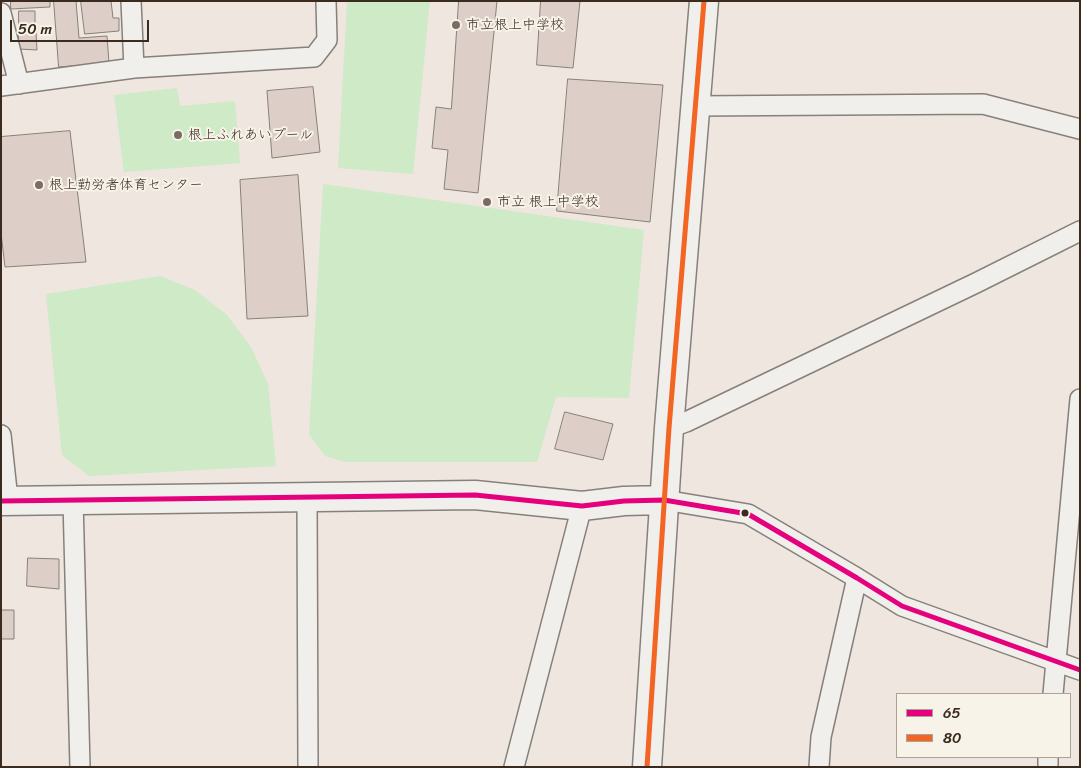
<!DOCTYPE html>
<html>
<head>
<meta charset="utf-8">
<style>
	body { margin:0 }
	#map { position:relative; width:1081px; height:768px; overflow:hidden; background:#eee6df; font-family:Sriracha,sans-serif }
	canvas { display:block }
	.frame { position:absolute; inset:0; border:2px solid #3b2a1e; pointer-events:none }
	.legend { position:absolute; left:896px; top:693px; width:175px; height:65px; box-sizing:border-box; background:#f7f3e8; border:1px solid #aca397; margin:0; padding:6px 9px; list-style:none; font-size:15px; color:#3b2a1e }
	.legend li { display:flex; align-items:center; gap:10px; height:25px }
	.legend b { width:25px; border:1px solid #aca397 }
	.scale { position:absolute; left:10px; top:20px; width:139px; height:22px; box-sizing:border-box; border:2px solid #3b2a1e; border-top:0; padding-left:6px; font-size:15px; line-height:18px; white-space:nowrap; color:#3b2a1e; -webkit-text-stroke:4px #f7f3e8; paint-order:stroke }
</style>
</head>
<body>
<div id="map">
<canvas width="1081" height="768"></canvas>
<div class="frame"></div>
<ul class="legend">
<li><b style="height:6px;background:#e5007d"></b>65</li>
<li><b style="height:6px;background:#f26522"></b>80</li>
</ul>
<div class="scale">50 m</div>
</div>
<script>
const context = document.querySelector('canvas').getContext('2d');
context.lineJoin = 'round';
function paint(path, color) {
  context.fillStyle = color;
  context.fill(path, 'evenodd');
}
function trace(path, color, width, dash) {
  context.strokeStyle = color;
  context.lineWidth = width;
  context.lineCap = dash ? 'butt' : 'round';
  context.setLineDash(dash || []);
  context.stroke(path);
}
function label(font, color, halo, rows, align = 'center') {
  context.font = font + ' Sriracha,"Klee One",sans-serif';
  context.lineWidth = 4;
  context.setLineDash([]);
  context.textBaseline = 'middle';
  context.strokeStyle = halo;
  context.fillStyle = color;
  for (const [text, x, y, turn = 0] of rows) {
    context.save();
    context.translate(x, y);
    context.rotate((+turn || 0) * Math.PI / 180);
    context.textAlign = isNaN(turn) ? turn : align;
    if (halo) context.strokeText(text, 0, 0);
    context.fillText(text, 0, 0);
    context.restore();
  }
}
paint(new Path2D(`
	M347 1H430L413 174 338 168Z
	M177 88 180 106 235 101 240 163 124 172 114 95Z
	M323 184 644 230 629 398 556 397 537 462H345L325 456 309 434Z
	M160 276 195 290 227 315 251 347 268 384 276 466 89 476 62 455 46 294Z`), '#ceeac6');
const building = new Path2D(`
	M11 1H50V7L11 9Z
	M54 1H76L79 38 107 36 109 63 59 67Z
	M81 1H111L113 18H119V31L85 34Z
	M459 1H497L478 193 444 189 448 150 432 148 436 107 451 109Z
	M541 1H580L573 68 537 65Z
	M19 11H35V29H19Z
	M19 32H36L37 50 19 49Z
	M568 79 663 85 650 222 557 211Z
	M313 87 320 152 272 158 267 91Z
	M70 131 86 262 5 267 1 233V137Z
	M298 175 308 316 247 319 240 180Z
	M565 412 613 424 603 460 555 449Z
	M28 558 59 559V589L27 586Z
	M1 610H14V639H1Z`);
paint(building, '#ddcfc7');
trace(building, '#87807a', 1);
const street = new Path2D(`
	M131 1 134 68
	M1 13 19 84
	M1 86 134 68 314 57 327 40 326 1
	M696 106 983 104 1080 129
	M669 428 686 422 976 283 1080 231
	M1 435 8 500
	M307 497 308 767
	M73 500 80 767
	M664 500 748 514 857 578 902 606 1080 670
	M1053 694 1080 399
	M514 767 582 506
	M819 767 821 737 857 578
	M1048 767V757`);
const secondary = new Path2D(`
	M1 501 475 495 582 506 624 501 664 500
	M647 767 669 428 704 1`);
trace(street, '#87807a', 22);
trace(secondary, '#87807a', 31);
trace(street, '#f1efeb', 19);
trace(secondary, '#f1efeb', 28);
trace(new Path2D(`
	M1 501 475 495 582 506 624 501 664 500 748 514 857 578 902 606 1080 670`), '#e5007d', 5);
trace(new Path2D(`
	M647 767 669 428 704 1`), '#f26522', 5);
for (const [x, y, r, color] of [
	[456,25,5,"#7a6c62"],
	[178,135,5,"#7a6c62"],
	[39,185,5,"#7a6c62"],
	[487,202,5,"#7a6c62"],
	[745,513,4.5,"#3b2a1e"]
]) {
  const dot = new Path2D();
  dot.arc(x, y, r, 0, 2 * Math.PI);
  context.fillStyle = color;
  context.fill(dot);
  trace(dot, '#f7f3e8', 2);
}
label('14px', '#3b2a1e', '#f7f3e8', [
	["市立根上中学校",466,25],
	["根上ふれあいプール",188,135],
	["根上勤労者体育センター",49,185],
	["市立 根上中学校",497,202]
], 'left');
</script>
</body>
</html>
